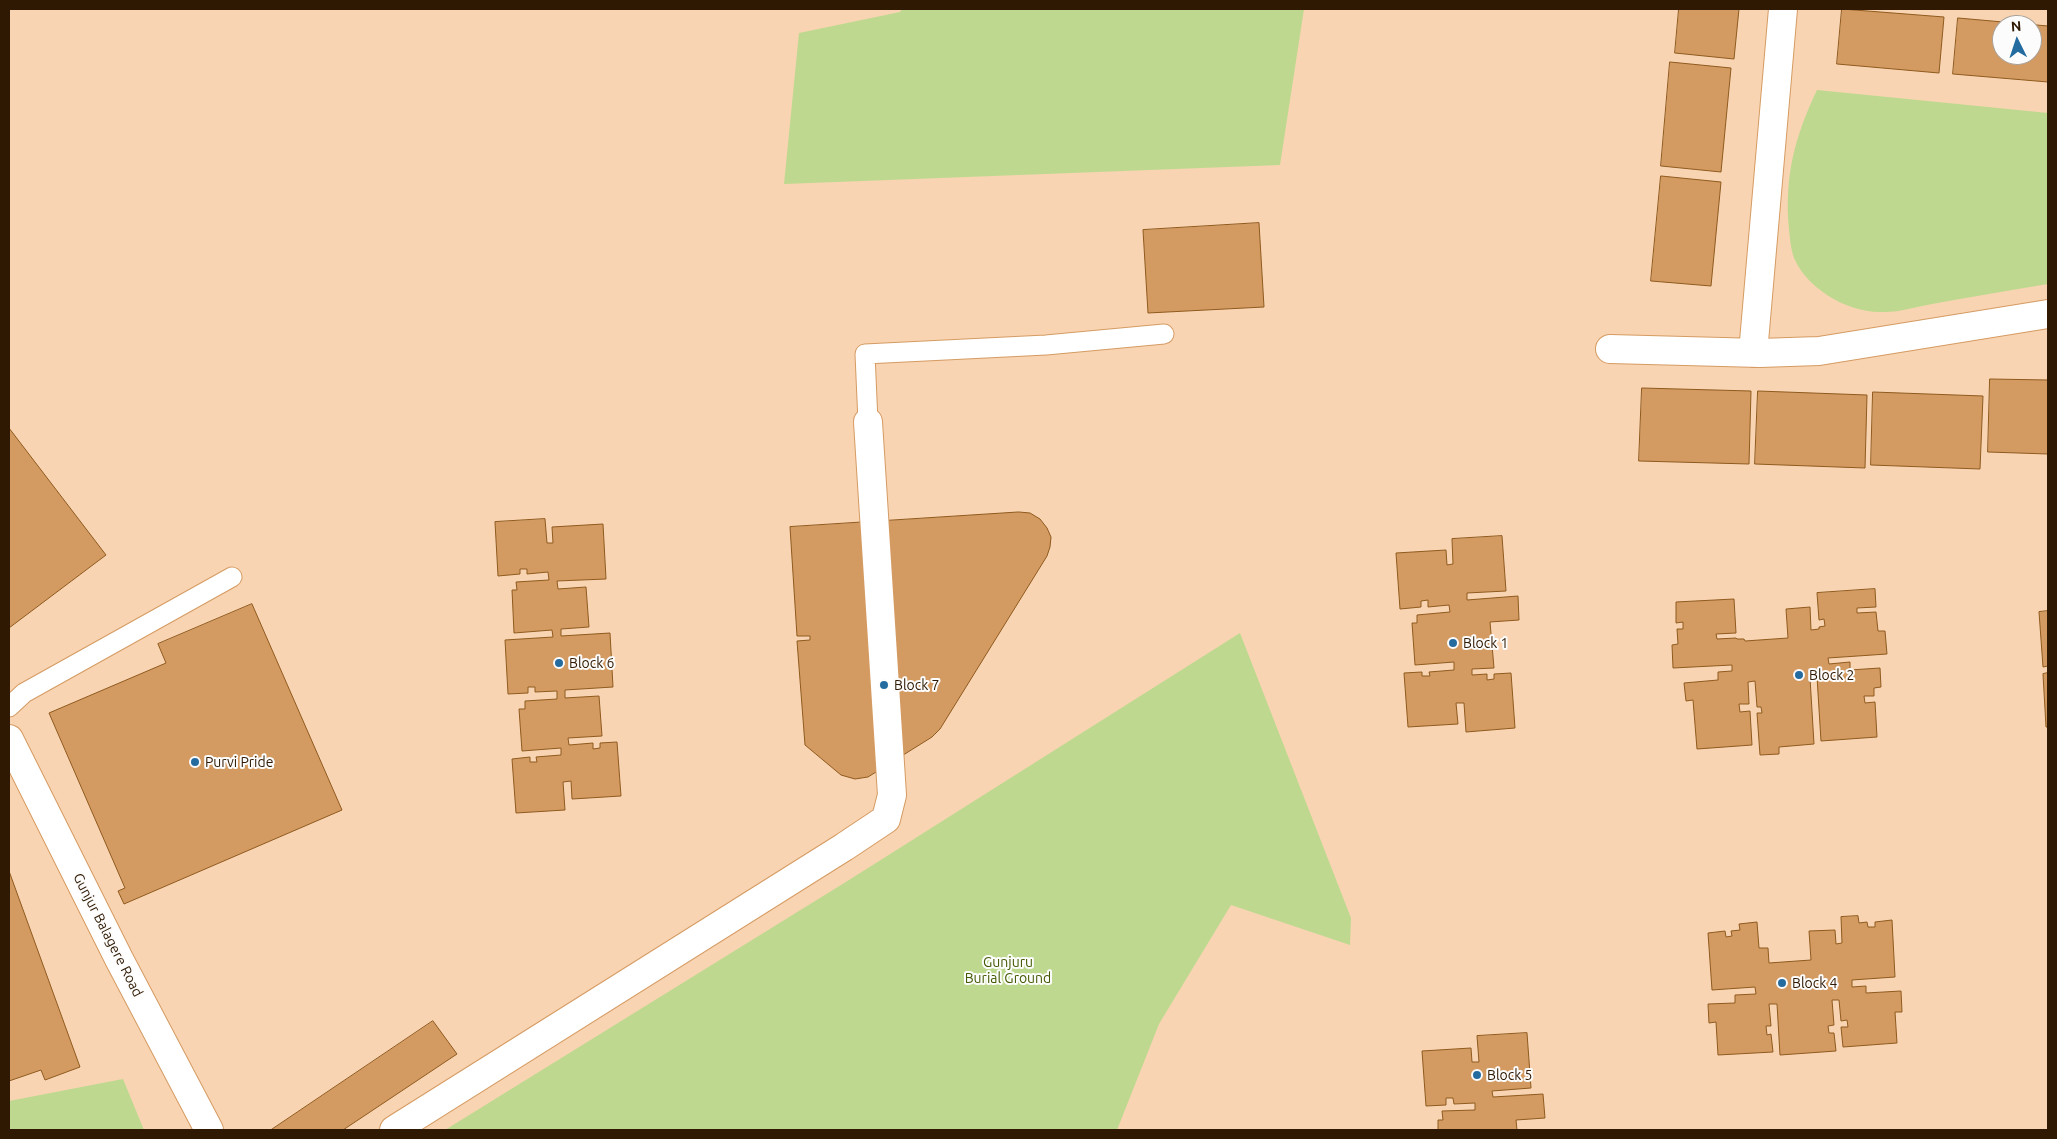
<!DOCTYPE html>
<html>
<head>
<meta charset="utf-8">
<style>
	body { margin:0 }
	#map { position:relative; width:2057px; height:1139px; overflow:hidden; background:#f8d4b2; font-family:Ubuntu,sans-serif }
	canvas { display:block }
	.frame { position:absolute; inset:0; border:10px solid #2f1902; pointer-events:none }
	.north { position:absolute; left:1992px; top:15px; width:50px; height:50px; box-sizing:border-box; background:#fcfcfc; border:1px solid #aaa198; border-radius:50%; rotate:356deg; font-size:14px; font-weight:700; line-height:20px; text-align:center; color:#2f1902 }
	.north::after { content:''; display:block; margin:auto; width:18px; height:22px; background:#246b9f; clip-path:polygon(50% 0,100% 100%,50% 72%,0 100%) }
</style>
</head>
<body>
<div id="map">
<canvas width="2057" height="1139"></canvas>
<div class="frame"></div>
<div class="north">N</div>
</div>
<script>
const context = document.querySelector('canvas').getContext('2d');
context.lineJoin = 'round';
function paint(path, color) {
  context.fillStyle = color;
  context.fill(path, 'evenodd');
}
function trace(path, color, width, dash) {
  context.strokeStyle = color;
  context.lineWidth = width;
  context.lineCap = dash ? 'butt' : 'round';
  context.setLineDash(dash || []);
  context.stroke(path);
}
function label(font, color, halo, rows, align = 'center') {
  context.font = font + ' Ubuntu,sans-serif';
  context.lineWidth = 4;
  context.setLineDash([]);
  context.textBaseline = 'middle';
  context.strokeStyle = halo;
  context.fillStyle = color;
  for (const [text, x, y, turn = 0] of rows) {
    context.save();
    context.translate(x, y);
    context.rotate((+turn || 0) * Math.PI / 180);
    context.textAlign = isNaN(turn) ? turn : align;
    if (halo) context.strokeText(text, 0, 0);
    context.fillText(text, 0, 0);
    context.restore();
  }
}
paint(new Path2D(`
	M902 9H1304L1280 165 784 184 799 33 900 12Z
	M1817 90 2048 113V284C2010 290 1971 297 1932 304 1914 307 1899 313 1880 312 1862 312 1842 305 1827 295 1815 287 1802 275 1796 262 1791 253 1790 239 1789 229 1784 177 1795 136 1817 90Z
	M1240 633 1351 918 1350 945 1231 905 1159 1024 1117 1130H445L849 880Z
	M123 1079 144 1130H9V1101Z`), '#bed98f');
const building = new Path2D(`
	M1679 9H1739L1734 59 1675 53Z
	M1842 9 1944 17 1939 73 1837 64Z
	M1958 18 2048 26V82L1953 74ZM2002 25H2032V55H2002Z
	M1670 62 1731 68 1721 172 1661 166Z
	M1661 176 1721 182 1711 286 1651 281Z
	M1259 223 1264 307 1148 313 1143 230Z
	M1990 379 2048 380V454L1988 452Z
	M1642 388 1751 391 1749 464 1639 461Z
	M1758 391 1867 395 1865 468 1755 464Z
	M1873 392 1983 396 1980 469 1871 465Z
	M9 428 106 555 9 628Z
	M1019 512 1030 513 1040 519 1047 528 1051 537 1050 547 1047 556 940 729 932 737 868 777 855 779 841 775 805 745 797 641 810 640V636H797L790 527Z
	M545 519 547 543H553L552 527 603 524 606 579 557 581 558 589 586 587 589 627 561 629V636L610 633 613 687 565 690V698L599 696 602 736 568 738 569 745 593 743V749L600 748V743L617 742 621 796 572 799 571 781 563 782 565 810 516 813 512 759 530 757V762H537L536 757 561 755V748L522 751 519 709H525V701L557 699V691L535 692V687H528V693L508 694 505 640 553 637 552 630 514 633 512 590H517L516 582 549 580 548 572 527 574V569H520V574L498 576 495 522Z
	M1502 536 1506 591 1467 593V600L1518 596 1519 620 1490 622 1494 668 1472 669V675L1487 674V680L1494 679V674L1511 673 1515 728 1466 732 1464 703H1456L1458 724 1408 727 1404 673 1422 672V676H1430L1429 672 1454 670V662L1415 665 1412 623H1417V615L1450 612 1449 605 1428 607V600L1421 601V607L1400 609 1396 553 1446 550 1447 565 1453 564 1452 539Z
	M1875 589 1876 607 1857 608V613L1876 612 1878 631H1885L1887 654 1828 658 1829 664 1850 662V670L1880 668 1881 687 1874 688V696H1864L1865 703 1875 702 1877 737 1821 741 1817 677 1810 678 1814 744 1779 747V754L1760 755 1757 713H1762L1761 707H1757L1755 681 1748 682 1749 704H1739L1740 712 1750 711 1752 745 1697 749 1693 700 1686 701 1684 683 1718 680V672L1732 671V665L1673 668 1672 645 1678 644 1677 629H1683V622L1676 623V602L1734 599 1736 633 1716 634 1717 639 1736 638 1737 639H1744L1745 641 1788 638 1786 609 1810 607 1811 630 1819 629V627L1825 626 1824 619 1819 620 1817 593Z
	M252 604 342 810 124 904 118 891 125 888 49 713 166 663 158 644Z
	M2048 611V666L2043 667 2039 612Z
	M2048 673V727H2046L2043 674Z
	M9 871 80 1067 45 1080 41 1070 9 1081Z
	M1858 916 1859 923 1867 922 1868 927H1875V922L1892 920 1895 977 1852 980V987L1866 986V993L1901 991 1902 1012H1895L1897 1043 1843 1047 1841 1027H1848L1847 1020 1841 1021 1839 1000H1832L1834 1025 1828 1026 1829 1033H1834L1836 1051 1780 1055 1777 1004H1769L1771 1026H1766L1767 1035 1771 1034 1773 1052 1718 1055 1716 1022 1709 1023 1708 1004 1735 1003V995L1756 994 1755 987 1712 990 1708 933 1725 931 1726 937 1732 936 1731 931 1740 930 1739 924 1757 922 1759 948H1768L1769 963 1811 960 1809 931 1835 930 1836 944 1842 943 1841 917Z
	M433 1021 457 1054 343 1130H271Z
	M1527 1033 1531 1088 1492 1091 1493 1097 1543 1094 1545 1118 1516 1120 1517 1130H1438V1120H1443L1442 1111 1475 1110V1103L1454 1104 1453 1098H1446V1105L1426 1106 1422 1051 1471 1048 1472 1062H1479L1477 1036Z`);
paint(building, '#d39a61');
trace(building, '#8f5a1e', 1);
const lane = new Path2D(`
	M868 422 865 354 1046 345 1164 334
	M9 707 24 693 232 577`);
const street = new Path2D(`
	M1610 349 1760 353 1819 351 2048 314
	M1753 353 1783 9
	M394 1130 844 847 886 819 892 795 868 422`);
const secondary = new Path2D(`
	M9 739 119 959 209 1130`);
trace(lane, '#d59b62', 21);
trace(street, '#d59b62', 30);
trace(secondary, '#d59b62', 30);
trace(lane, '#fff', 19);
trace(street, '#fff', 28);
trace(secondary, '#fff', 28);
for (const [x, y, r, color] of [
	[1453,643,5,"#246b9f"],
	[559,663,5,"#246b9f"],
	[1799,675,5,"#246b9f"],
	[884,685,5,"#246b9f"],
	[195,762,5,"#246b9f"],
	[1782,983,5,"#246b9f"],
	[1477,1075,5,"#246b9f"]
]) {
  const dot = new Path2D();
  dot.arc(x, y, r, 0, 2 * Math.PI);
  context.fillStyle = color;
  context.fill(dot);
  trace(dot, '#fcfcfc', 2);
}
label('14px', '#2f1902', '#fcfcfc', [
	["Block 1",1463,643],
	["Block 6",569,663],
	["Block 2",1809,675],
	["Block 7",894,685],
	["Purvi Pride",205,762],
	["Block 4",1792,983],
	["Block 5",1487,1075]
], 'left');
label('14px', '#2f1902', '#fcfcfc', [
	["Gunjur Balagere Road",108,935,63]
]);
label('14px', '#425901', '#fcfcfc', [
	["Gunjuru",1008,962],
	["Burial Ground",1008,978]
]);
</script>
</body>
</html>
